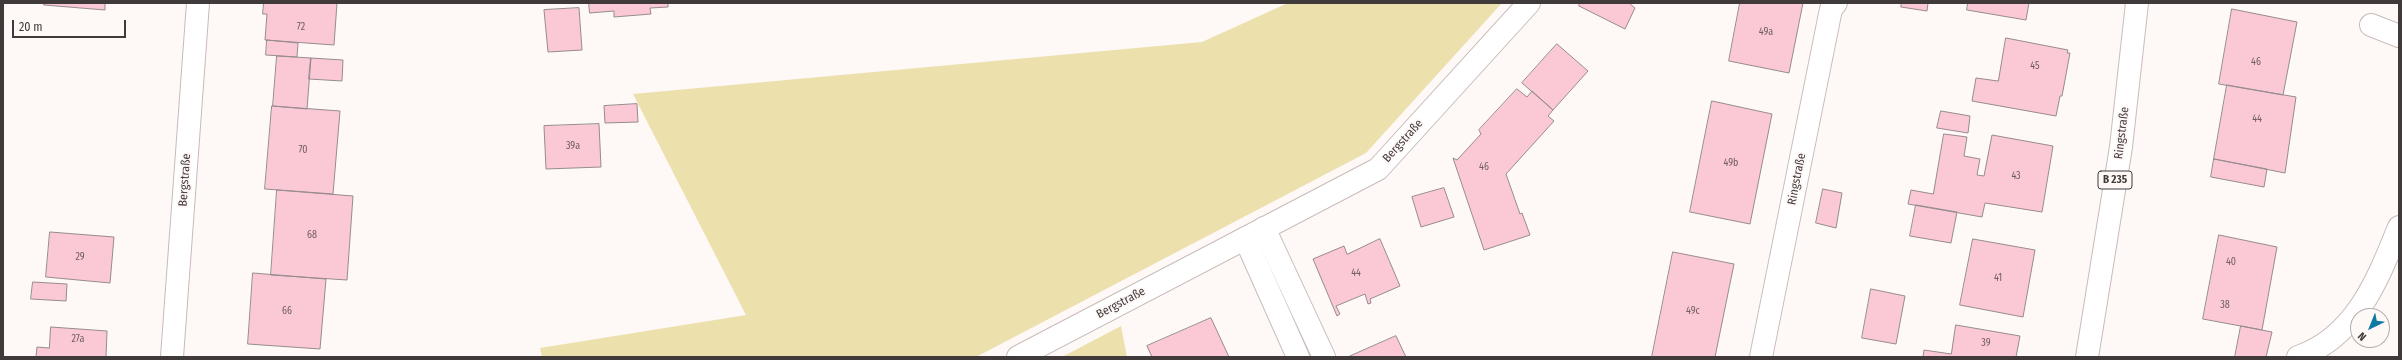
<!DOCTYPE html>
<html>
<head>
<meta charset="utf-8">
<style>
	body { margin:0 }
	#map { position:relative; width:2402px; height:360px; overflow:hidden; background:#fef8f7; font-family:"Fira Sans Condensed",sans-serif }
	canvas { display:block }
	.frame { position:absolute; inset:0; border:4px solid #403b3a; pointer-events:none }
	.north { position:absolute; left:2350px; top:308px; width:40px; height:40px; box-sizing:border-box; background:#fef8f7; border:1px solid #b2acab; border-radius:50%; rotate:223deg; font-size:11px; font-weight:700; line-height:16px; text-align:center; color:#403b3a }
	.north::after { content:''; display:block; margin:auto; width:14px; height:18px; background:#0d7aa4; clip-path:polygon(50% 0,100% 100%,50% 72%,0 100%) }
	.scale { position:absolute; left:12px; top:20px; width:114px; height:18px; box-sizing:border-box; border:2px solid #403b3a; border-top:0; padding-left:5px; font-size:12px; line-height:14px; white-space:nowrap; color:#403b3a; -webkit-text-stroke:3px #fef8f7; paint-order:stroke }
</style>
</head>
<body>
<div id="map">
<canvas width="2402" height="360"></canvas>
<div class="frame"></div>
<div class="north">N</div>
<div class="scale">20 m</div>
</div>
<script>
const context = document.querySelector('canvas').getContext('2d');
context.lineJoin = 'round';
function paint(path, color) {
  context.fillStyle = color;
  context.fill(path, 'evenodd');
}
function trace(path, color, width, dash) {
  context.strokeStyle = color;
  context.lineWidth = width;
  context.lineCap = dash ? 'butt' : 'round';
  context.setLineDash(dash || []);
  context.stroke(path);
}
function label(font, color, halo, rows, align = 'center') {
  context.font = font + ' "Fira Sans Condensed",sans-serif';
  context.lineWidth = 4;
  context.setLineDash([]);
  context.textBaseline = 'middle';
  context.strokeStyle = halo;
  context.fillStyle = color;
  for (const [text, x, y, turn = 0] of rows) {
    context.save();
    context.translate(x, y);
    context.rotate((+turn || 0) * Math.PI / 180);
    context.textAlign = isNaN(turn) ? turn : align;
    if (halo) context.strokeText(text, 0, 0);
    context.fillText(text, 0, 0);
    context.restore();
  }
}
paint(new Path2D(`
	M1288 3H1502L1366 153 976 357H542L540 348 746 315 633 94 1202 42Z
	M1121 326 1127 357H1062Z`), '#ece0ad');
const building = new Path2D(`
	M44 3H105V10L44 5Z
	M264 3H337L334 45 265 40 267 14H263Z
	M589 3H668V7L650 8 651 14 614 17V11L590 13Z
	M1580 3H1629L1635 8 1625 29 1579 6Z
	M1740 3H1803L1789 73 1729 61Z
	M1902 3H1928L1927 11 1901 7Z
	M1968 3H2029L2026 20 1967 10Z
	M579 8 582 50 548 52 544 10Z
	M2232 9 2297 22 2283 95 2219 84Z
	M2006 38 2068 50 2067 53H2070L2062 96H2060L2056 116 1972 101 1976 78 1998 81Z
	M267 40 298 43 297 57 266 55Z
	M1557 44 1588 71 1553 110 1522 83Z
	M277 56 311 58 307 109 273 106Z
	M311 58 343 60 342 81 309 79Z
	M2227 85 2296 97 2285 173 2214 159Z
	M1517 89 1527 97 1532 91 1553 110 1548 116 1554 121 1506 174 1520 214 1522 213 1530 235 1484 250 1453 158 1457 160 1481 134 1479 130Z
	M1712 101 1772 114 1750 224 1690 212Z
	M637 104 638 122 605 123 604 106Z
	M272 106 340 111 333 194 265 189Z
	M1941 111 1970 116 1968 133 1937 128Z
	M599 124 601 167 546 169 544 126Z
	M1944 134 1967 137 1964 156 1980 159 1977 175 1984 176 1992 135 2053 146 2042 212 1985 203 1982 217 1908 204 1911 190 1933 194Z
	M2214 159 2267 169 2264 187 2211 177Z
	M1444 188 1454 217 1421 227 1412 197Z
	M1823 189 1842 193 1836 228 1816 223Z
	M277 190 353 196 347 280 271 275Z
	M1916 205 1957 212 1951 243 1910 236Z
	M50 232 114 237 110 283 46 277Z
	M2219 235 2277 247 2262 330 2203 319Z
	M1380 239 1400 286 1370 299 1371 303 1368 304 1365 294 1336 306 1340 314 1337 316 1313 259 1344 246 1347 254Z
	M1973 239 2035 250 2023 317 1960 305Z
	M1673 252 1734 264 1715 357H1652Z
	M253 273 326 279 320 349 248 344Z
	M33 282 67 284 66 301 31 299Z
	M1871 289 1905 296 1896 344 1862 338Z
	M1211 318 1229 357H1152L1147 346Z
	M1956 325 2020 336 2016 357H1923L1924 350 1951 354Z
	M2241 326 2272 332 2266 357H2235Z
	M51 327 107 331 106 357H36L37 347 49 348Z
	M1396 336 1406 357H1348Z`);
paint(building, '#fbc8d6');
trace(building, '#968b8e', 1);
const service = new Path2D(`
	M1264 228 1324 357
	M2298 357C2356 337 2378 279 2399 227`);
const minor = new Path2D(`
	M2371 25 2399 36
	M1245 238 1298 357
	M172 357 198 3
	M1018 357 1378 169 1529 3
	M1761 357 1831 9 1836 3`);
const primary = new Path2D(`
	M2087 357 2121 147 2137 3`);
trace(service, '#c8bcb9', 24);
trace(minor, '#c8bcb9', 24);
trace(primary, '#c8bcb9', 24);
trace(service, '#fff', 22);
trace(minor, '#fff', 22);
trace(primary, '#fff', 22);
label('10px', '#6f5e61', null, [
	["72",301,27],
	["49a",1766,32],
	["46",2256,62],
	["45",2035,66],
	["44",2257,119],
	["39a",573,146],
	["70",303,150],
	["49b",1731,163],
	["46",1484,167],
	["43",2016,176],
	["68",312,235],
	["29",80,257],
	["40",2231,262],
	["44",1356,273],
	["41",1998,278],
	["38",2225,305],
	["66",287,311],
	["49c",1693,311],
	["27a",78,339],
	["39",1986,343]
]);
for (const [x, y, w] of [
	[2115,180,34]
]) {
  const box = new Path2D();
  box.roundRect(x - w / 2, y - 9, w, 18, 3);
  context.fillStyle = '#fef8f7';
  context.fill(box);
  trace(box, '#403b3a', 1);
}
label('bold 11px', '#403b3a', null, [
	["B 235",2115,180]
]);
label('12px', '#403b3a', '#fef8f7', [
	["Ringstraße",2122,133,-83],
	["Bergstraße",1403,141,-48],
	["Ringstraße",1797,179,-79],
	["Bergstraße",185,180,-86],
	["Bergstraße",1121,303,-28]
]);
</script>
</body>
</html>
